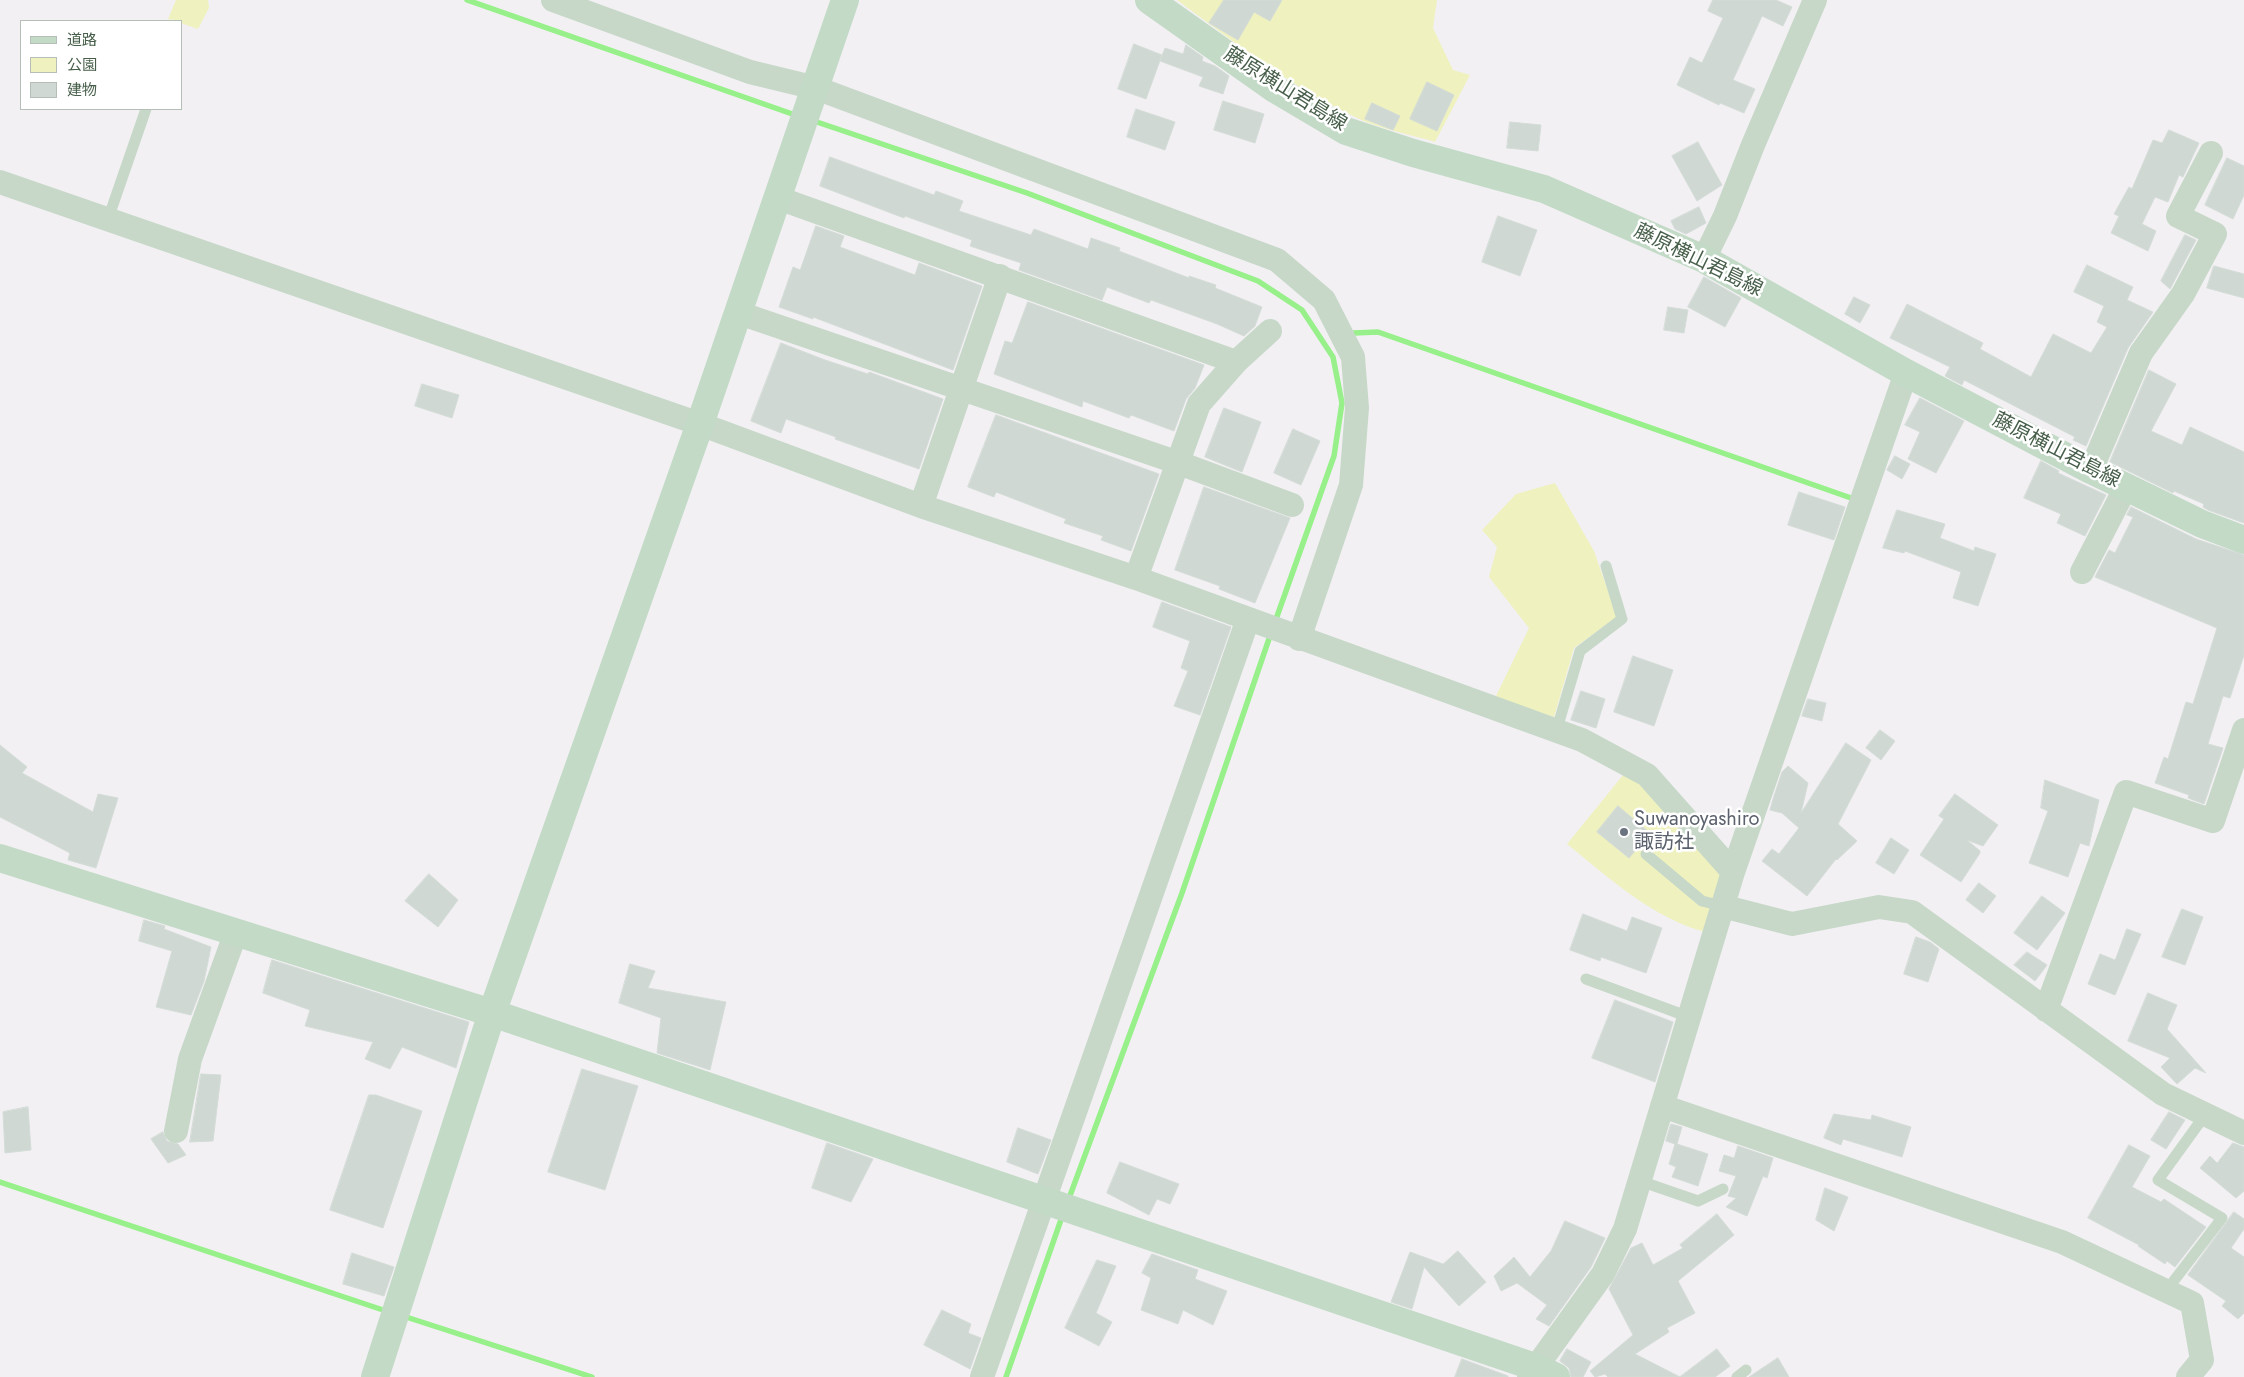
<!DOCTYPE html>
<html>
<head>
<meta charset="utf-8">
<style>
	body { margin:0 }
	#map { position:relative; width:2244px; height:1377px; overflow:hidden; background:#f2f0f3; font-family:Jost,"Noto Sans JP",sans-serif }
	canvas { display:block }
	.legend { position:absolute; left:20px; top:20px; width:162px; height:90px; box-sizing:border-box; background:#fff; border:1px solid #b5bfb7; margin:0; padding:6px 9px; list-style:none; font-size:15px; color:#475f4a }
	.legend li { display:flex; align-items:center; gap:10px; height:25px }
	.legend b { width:25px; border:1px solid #b5bfb7 }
</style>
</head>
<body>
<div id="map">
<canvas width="2244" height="1377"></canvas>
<ul class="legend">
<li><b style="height:6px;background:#c3dac7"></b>道路</li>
<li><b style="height:14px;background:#eff2be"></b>公園</li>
<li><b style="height:14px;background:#cfd8d2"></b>建物</li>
</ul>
</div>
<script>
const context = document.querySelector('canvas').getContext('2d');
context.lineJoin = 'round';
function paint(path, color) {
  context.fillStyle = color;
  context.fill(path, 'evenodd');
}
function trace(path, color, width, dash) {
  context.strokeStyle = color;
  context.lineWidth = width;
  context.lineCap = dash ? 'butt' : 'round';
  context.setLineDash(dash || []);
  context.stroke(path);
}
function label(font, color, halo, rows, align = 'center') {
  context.font = font + ' Jost,"Noto Sans JP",sans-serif';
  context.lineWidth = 5;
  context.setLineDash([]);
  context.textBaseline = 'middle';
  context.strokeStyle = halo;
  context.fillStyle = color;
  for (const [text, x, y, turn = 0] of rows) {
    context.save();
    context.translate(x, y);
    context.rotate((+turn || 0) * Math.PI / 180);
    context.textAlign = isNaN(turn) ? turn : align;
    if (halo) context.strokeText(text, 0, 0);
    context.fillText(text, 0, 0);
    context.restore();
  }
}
paint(new Path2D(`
	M176 0H208L209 8 198 29 181 23V21L168 19Z
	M1177 0H1437L1433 28 1453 70 1470 75 1435 142C1409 134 1379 129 1355 117 1291 87 1234 42 1177 0Z
	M1555 483 1594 551 1617 617 1574 648 1554 717 1495 698 1529 628 1489 577 1497 547 1482 530 1516 494Z
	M1628 769 1730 873 1709 933C1655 920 1610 879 1567 844Z`), '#eff2be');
trace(new Path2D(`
	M467 0 798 116
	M811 120 1027 193 1258 281 1302 310 1333 357 1342 403 1334 456 1275 622
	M1348 336 1354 333 1378 332 1851 498
	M0 1182 389 1312
	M1068 1201 1182 893 1271 633
	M403 1316 592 1377
	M1006 1377 1063 1214`), '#97f089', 5.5);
const building = new Path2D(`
	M1224 0H1282L1270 21 1254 12 1238 40 1209 23Z
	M1713 0H1776L1792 7 1783 26 1762 16 1733 80 1755 89 1744 113 1720 103 1719 105 1677 85 1690 57 1702 63 1723 18 1708 11Z
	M1134 44 1162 55 1146 99 1118 89Z
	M1186 45 1203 57 1202 61 1215 66 1229 76 1223 94 1199 86 1203 77 1160 61 1165 48 1183 54Z
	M1427 82 1454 95 1437 131 1410 119Z
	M1223 101 1264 114 1255 143 1214 130Z
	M1372 103 1400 116 1393 130 1365 119Z
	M1136 109 1175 122 1165 150 1127 137Z
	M1510 122 1541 125 1538 151 1507 148Z
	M2169 130 2199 143 2183 177 2179 175 2168 202 2155 197 2142 224 2156 231 2148 251 2111 233 2119 216 2114 214 2129 187 2132 189 2153 140 2162 143Z
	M1698 142 1722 185 1697 201 1672 156Z
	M830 157 934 195 936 191 963 201 959 211 1031 235 1034 229 1088 249 1091 238 1120 248 1119 251 1189 278V276L1216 285 1215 288 1262 307 1255 326 1244 336 1217 324 1151 300 1149 303 1107 287 1102 300 1019 270 1021 263 970 246 972 240 905 216 904 218 820 186Z
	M2227 158 2244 166V195L2233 219 2205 205Z
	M1699 207 1706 223 1686 234 1675 229 1671 221Z
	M1498 216 1537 230 1520 276 1482 262Z
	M816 226 844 236 840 247 915 275 919 263 982 286 953 370 813 317V319L779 307 793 267 800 270Z
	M2185 235 2196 240 2170 289 2161 281Z
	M2087 265 2133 287 2127 300 2153 312 2128 348 2086 446 2073 440 2075 437 1964 380 1962 385 1945 376 1950 367 1890 338 1907 304 1983 343 1980 349 2031 377 2053 334 2091 353 2107 327 2097 322 2104 306 2074 292Z
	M2214 266 2244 274V298L2207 288Z
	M1704 277 1741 298 1725 327 1688 307Z
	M1854 297 1870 305 1860 323 1845 314Z
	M1028 302 1204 365 1195 388 1186 399 1174 431 1131 415 1129 418 1083 401 1082 407 994 374 1005 341 1012 343Z
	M1668 307 1688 310 1684 333 1664 330Z
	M781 343 825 360 868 374 869 372 943 399 919 469 835 439 836 437 786 419 781 433 751 421Z
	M2149 370 2176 384 2151 431 2182 445 2190 427 2244 452V523L2208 510 2203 507 2204 504 2174 491 2173 493 2110 462Z
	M422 384 459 395 452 418 415 406Z
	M1920 398 1964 421 1936 473 1908 459 1920 432 1905 425Z
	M1224 408 1261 422 1242 472 1205 457Z
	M996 415 1159 474 1131 551 1101 540 1103 536 1064 523 1066 519 996 492 994 497 968 487Z
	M1293 429 1320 441 1301 485 1274 473Z
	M1895 456 1910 464 1902 479 1887 470Z
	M2041 461 2059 471 2058 473 2106 495 2085 536 2057 523 2061 514 2024 498Z
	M1204 487 1290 518 1255 603 1219 589 1220 586 1175 570Z
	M1799 492 1845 507 1834 540 1788 525Z
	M2131 507 2196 539 2244 555V655L2230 698 2223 696 2208 744 2223 748 2204 804 2188 798 2189 795 2155 783 2164 757 2168 759 2186 702 2193 704 2217 628 2095 577 2109 550 2115 553 2133 517 2127 515Z
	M1897 510 1945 524 1940 538 1974 551 1975 547 1996 554 1978 606 1953 598 1961 572 1905 551 1904 553 1883 548Z
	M1162 602 1231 627 1200 715 1174 706 1188 671 1181 668 1190 641 1153 627Z
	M1633 656 1673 670 1654 726 1614 712Z
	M1581 691 1605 699 1596 728 1571 720Z
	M1808 699 1826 703 1822 721 1802 716Z
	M1880 730 1895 741 1881 760 1866 748Z
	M1846 743 1871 760 1838 824 1857 841 1837 860 1836 859 1807 896 1762 861 1772 849 1779 854 1799 828 1782 813 1770 810 1774 796 1782 772 1788 766 1808 783 1801 813Z
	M0 745 27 767 22 773 93 812 98 794 118 798 96 868 68 860 70 853 0 817Z
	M2045 780 2099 800 2089 846 2080 843 2068 877 2029 863 2048 811 2041 808Z
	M1955 794 1998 825 1983 846 1967 840 1980 851V853L1961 882 1920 855 1944 819 1939 816Z
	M1618 806 1650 833 1629 858 1597 832Z
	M1891 838 1909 850 1894 874 1876 863Z
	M429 874 458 900 438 927 405 901Z
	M1979 883 1996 896 1983 913 1966 900Z
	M2042 896 2065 913 2037 950 2014 933Z
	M2182 909 2203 917 2185 965 2162 957Z
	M1583 914 1627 931 1632 917 1662 928 1646 973 1601 957 1600 961 1570 950Z
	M144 920 165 926 164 929 211 947 204 981 191 1015 156 1007 172 951 139 941Z
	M2127 929 2141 934 2115 995 2088 984 2100 954 2115 960Z
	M1916 937 1930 942 1939 949 1928 982 1904 974Z
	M2027 952 2047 965 2035 981 2014 965Z
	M272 960 469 1022 456 1068 402 1047 390 1069 365 1059 373 1042 305 1026 310 1010 263 993Z
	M630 964 655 971 648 988 726 1002 710 1070 657 1053 661 1018 619 1003Z
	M2148 993 2177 1005 2167 1029 2206 1073 2195 1068 2177 1084 2161 1067 2170 1058 2128 1041Z
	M1615 1000 1673 1022 1655 1082 1592 1058Z
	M582 1069 638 1086 605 1190 548 1172Z
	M201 1074 221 1075 213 1141 190 1142Z
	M369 1095H376L422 1111 383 1228 330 1210Z
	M28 1107 31 1150 5 1153 3 1112Z
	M2169 1112 2185 1120 2166 1149 2151 1140Z
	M1834 1114 1871 1120 1872 1115 1911 1127 1902 1157 1843 1139 1841 1145 1824 1138Z
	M1671 1124 1682 1127 1677 1144 1708 1154 1698 1186 1672 1177 1676 1167 1669 1164 1675 1144 1666 1141Z
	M1018 1128 1051 1140 1038 1174 1007 1162Z
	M163 1132 167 1141 178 1144 186 1155 168 1163 151 1139Z
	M827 1143 873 1159 851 1202 812 1188Z
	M2233 1143 2244 1147V1191L2236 1198 2200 1168 2210 1156 2217 1163Z
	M2129 1145 2150 1156 2132 1187 2161 1202 2164 1199 2206 1227 2175 1267 2167 1261 2165 1264 2138 1246 2139 1245 2088 1218Z
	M1738 1146 1773 1158 1767 1178 1763 1176 1747 1216 1726 1207 1736 1198 1728 1196 1736 1176 1719 1171 1724 1155 1734 1158Z
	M1120 1162 1179 1184 1170 1204 1157 1199 1149 1215 1107 1193Z
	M1825 1188 1848 1197 1834 1231 1816 1220Z
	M2234 1212 2244 1219V1229L2231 1248 2244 1257V1313L2238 1319 2222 1306 2226 1301 2188 1275Z
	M1717 1214 1734 1235 1678 1281 1695 1313 1667 1328 1669 1332 1635 1354 1680 1377H1608L1605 1374 1595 1377 1590 1371 1633 1335 1609 1289 1631 1248 1642 1243 1653 1265 1683 1248 1680 1245Z
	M1565 1221 1605 1238 1591 1267 1549 1326 1536 1319 1547 1305 1517 1283 1501 1291 1494 1276 1514 1257 1530 1277 1551 1251Z
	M1458 1251 1486 1282 1459 1306 1424 1267 1412 1309 1391 1302 1410 1252 1443 1264Z
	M352 1253 394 1267 384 1296 343 1284Z
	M1152 1254 1198 1270 1195 1279 1227 1291 1213 1325 1183 1310 1178 1324 1141 1310 1151 1278 1142 1273Z
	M1097 1260 1116 1266 1096 1313 1112 1322 1099 1346 1065 1328Z
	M942 1310 971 1324 968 1333 981 1338 970 1369 924 1345Z
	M1567 1349 1591 1362 1583 1377H1571L1569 1368 1560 1361Z
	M1717 1349 1730 1366 1715 1377H1680Z
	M1778 1358 1789 1377H1749L1752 1375Z
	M1462 1359 1508 1376V1377H1455Z`);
paint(building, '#cfd8d2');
trace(building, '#d4dcd7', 1);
trace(new Path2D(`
	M108 219 146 109
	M1556 732 1580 651 1622 619 1606 566
	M1646 854 1702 901 1722 906
	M1586 979 1689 1017
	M1640 1181 1698 1201 1723 1189
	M2166 1291 2222 1218 2158 1180 2205 1115
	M1737 1377 1746 1370`), '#c7d8c9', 11);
trace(new Path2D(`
	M553 0 750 72 816 88 1277 260 1324 300 1353 357 1357 408 1351 485 1299 639
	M0 182 700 424 921 506 1136 578 1582 740 1647 775 1733 872
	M778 198 1236 362 1199 404 1136 578
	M1704 259 1725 216 1753 145 1815 0
	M739 313 1179 463 1292 505
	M1236 362 1270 331
	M2091 470 2141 353 2183 294 2215 234 2178 216 2211 153
	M921 506 1000 276
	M2082 572 2126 487
	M1722 906 1792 924 1879 907 1912 912 2163 1094 2244 1133
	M2046 1010 2126 792 2213 821 2244 730
	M1662 1106 2062 1242 2192 1303 2202 1360 2188 1377
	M176 1131 190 1059 236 932
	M982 1377 1248 619
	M1529 1377 1603 1274 1625 1229 1733 872 1906 373`), '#c7d8c9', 24);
trace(new Path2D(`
	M1149 0 1275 89 1346 131 1413 153 1544 189 1704 259 1906 373 2091 470 2202 524 2244 540
	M0 858 492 1013 1535 1367 1556 1377
	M375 1377 492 1013 700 424 845 0`), '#c3dac7', 28);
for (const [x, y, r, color] of [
	[1624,832,5,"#6b7280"]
]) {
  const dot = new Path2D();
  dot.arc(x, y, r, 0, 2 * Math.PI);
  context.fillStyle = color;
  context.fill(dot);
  trace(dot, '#fff', 2);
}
label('20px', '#475f4a', '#fff', [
	["藤原横山君島線",1285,90,32],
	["藤原横山君島線",1698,261,26],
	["藤原横山君島線",2056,451,27]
]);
label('20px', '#5b616d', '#fff', [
	["Suwanoyashiro",1634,820],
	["諏訪社",1634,843]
], 'left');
</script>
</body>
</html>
